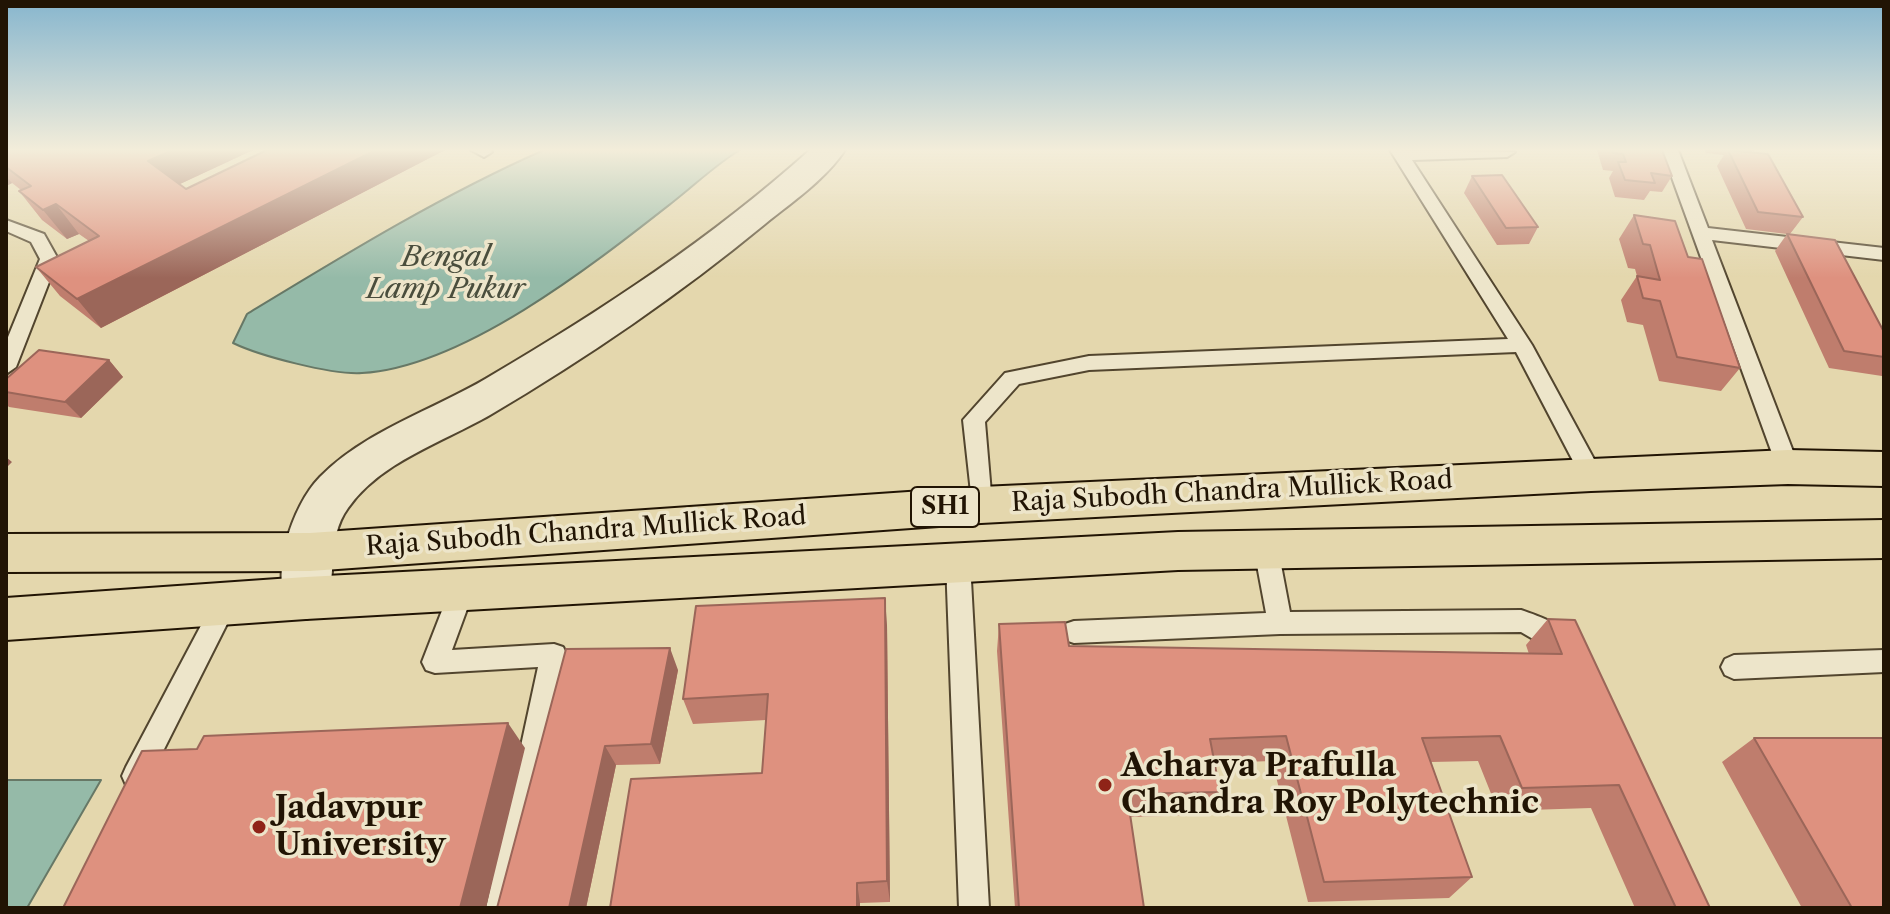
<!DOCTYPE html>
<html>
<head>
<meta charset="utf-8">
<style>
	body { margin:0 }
	#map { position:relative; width:1890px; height:914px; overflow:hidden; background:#e4d7ad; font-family:"Libre Caslon Text",serif }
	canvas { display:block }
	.frame { position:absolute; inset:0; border:8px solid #211404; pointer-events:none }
</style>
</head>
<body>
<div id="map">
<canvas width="1890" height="914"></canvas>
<div class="frame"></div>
</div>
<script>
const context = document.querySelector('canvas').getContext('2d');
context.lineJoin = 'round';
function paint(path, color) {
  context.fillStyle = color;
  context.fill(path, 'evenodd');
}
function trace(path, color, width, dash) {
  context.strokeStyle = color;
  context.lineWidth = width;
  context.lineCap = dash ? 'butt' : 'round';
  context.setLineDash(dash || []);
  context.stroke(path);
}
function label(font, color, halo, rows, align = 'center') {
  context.font = font + ' "Libre Caslon Text",serif';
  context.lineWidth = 7;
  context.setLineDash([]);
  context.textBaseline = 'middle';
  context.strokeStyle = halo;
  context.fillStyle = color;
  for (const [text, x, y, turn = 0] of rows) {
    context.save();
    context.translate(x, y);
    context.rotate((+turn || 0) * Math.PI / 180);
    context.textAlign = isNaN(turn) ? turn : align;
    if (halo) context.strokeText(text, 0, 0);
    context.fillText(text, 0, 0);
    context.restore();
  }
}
const water = new Path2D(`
	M544 150H740C715 165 695 185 673 202 594 264 464 367 362 373 332 375 260 356 233 343L247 314C344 255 440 196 544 150Z
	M6 780H101L27 908H6Z`);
paint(water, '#95baa8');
trace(water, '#677866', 2);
const service = new Path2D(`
	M471 150H491L492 152 484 157Z
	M1390 150 1515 152 1507 157 1412 160 1532 345 1602 474 1599 480H1583L1516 352 1089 370 1019 384 985 422 992 505 989 511H973L963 420 1005 373 1089 356 1508 339Z
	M1662 150H1678L1708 228 1884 248V260L1712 240 1799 467 1796 473H1780L1777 467Z
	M6 220 44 234 58 259 16 367 6 374V342L40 259 31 242 6 231Z
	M1266 539 1274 542 1278 549 1290 612 1521 610C1541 617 1567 625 1577 646L1573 654 1564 657 1521 632 1280 634 1074 643 1065 640 1061 632 1065 624 1074 621 1266 613 1254 549 1258 542Z
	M958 552 966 555 970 562 989 908H959L946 562 950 555Z
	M462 580 471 583 474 590 452 650 554 644 563 647 567 655 516 908H486L538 667 435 673 426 670 422 662 450 590 453 583Z
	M224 595 233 599 236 606 146 785 136 789 126 785 122 776 126 767 215 599Z
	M1884 650V672L1734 679 1725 675 1721 667 1725 659 1734 655Z`);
const tertiary = new Path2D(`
	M810 150H845C826 179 792 202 765 224 679 295 585 359 490 415 443 442 380 462 348 508 325 539 339 580 323 613L306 619 289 613C270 574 291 507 320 477 365 431 433 410 487 378 601 311 712 238 810 150Z`);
const primary = new Path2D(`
	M1788 450 1884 452V486L1788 484 1591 491 981 523 310 571 6 572V534L310 533 981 487Z
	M1884 520V558L1178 570 306 619 6 640V598L306 577 1178 532Z`);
trace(service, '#52452e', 4);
trace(tertiary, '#52452e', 4);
trace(primary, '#211404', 4);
paint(service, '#ede5ca');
paint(tertiary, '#ede5ca');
paint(primary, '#e4d7ad');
paint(new Path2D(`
	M6 150H253L180 184 186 189 267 150H445L101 328 60 296 36 267 89 241 79 234 67 239 42 220 19 191 21 190 12 183 6 186Z
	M1597 150H1662L1672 176 1662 192 1650 191 1644 200 1615 197 1609 178 1613 171 1603 170Z
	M1705 150H1754L1752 152 1803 217 1790 234 1884 332V374L1882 376 1829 368 1775 251 1787 234 1746 229 1717 166 1724 155 1706 153Z
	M1472 176 1538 227 1529 244 1497 245 1464 193Z
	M1634 215 1688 257 1740 368 1721 391 1659 381 1643 325 1627 322 1621 300 1637 276 1635 269 1628 268 1619 239Z
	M109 360 123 377 81 418 9 407 6 404V392Z
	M1548 619 1710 908H1635L1591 808 1498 811 1478 761 1431 762 1472 877 1449 898 1308 902 1272 761 1214 763 1220 792 1209 815 1130 817 1144 908H1015L997 651 999 624 1069 646 1529 654 1526 645Z
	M887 625 890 902 860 903V908H610L762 773 766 720 693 724 683 699Z
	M566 649 678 670 660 764 616 765 586 908Z
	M1754 738 1884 908H1802L1722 762Z`), '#bf7d6d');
paint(new Path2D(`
	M173 150H253L167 190 148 161Z
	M376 150H445L101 328 77 299Z
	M6 176 12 183 6 186Z
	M56 204 79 234 67 239 43 210Z
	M109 360 123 377 81 418 65 402Z
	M6 457 12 462 6 468Z
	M885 598 887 625 890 902 887 881Z
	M670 648 678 670 660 764 651 744Z
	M508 723 525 748 486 908H460Z
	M605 746 616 765 586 908H569Z
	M857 883 860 903V908H857Z`), '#9b6659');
const building = new Path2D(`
	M6 150H173L148 161 186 189 267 150H376L77 299 36 267 99 236 56 204 43 210 19 191 31 186 6 167Z
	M1612 150H1662L1672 176 1651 173 1655 183 1625 180 1618 162H1626L1623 154 1613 153Z
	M1728 150 1768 154 1803 217 1758 212Z
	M1502 175 1538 227 1506 228 1472 176Z
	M1634 215 1675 221 1688 257 1702 259 1740 368 1677 357 1660 301 1643 298 1637 276 1660 280 1650 245 1643 244Z
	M1787 234 1835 240 1884 332V357L1844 351Z
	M39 350 109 360 65 402 6 392V379Z
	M885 598 887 881 857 883V908H610L631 779 762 773 768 694 683 699 696 606Z
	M1548 619 1575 620 1710 908H1676L1619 785 1522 788 1500 736 1422 738 1472 877 1324 882 1286 736 1210 739 1220 792 1127 794 1144 908H1019L999 624 1065 622 1069 646 1562 654Z
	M670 648 651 744 605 746 569 908H497L566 649Z
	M508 723 460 908H63L142 751 197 749 204 736Z
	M1754 738H1884V908H1852Z`);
paint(building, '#de917f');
trace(building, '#9b6659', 2);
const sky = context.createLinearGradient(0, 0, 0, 278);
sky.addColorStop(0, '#87b6ce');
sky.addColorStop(0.54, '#f3edda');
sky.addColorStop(1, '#f3edda00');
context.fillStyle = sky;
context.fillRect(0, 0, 1890, 278);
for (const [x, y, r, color] of [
	[1105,785,8,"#8f2418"],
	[259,827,8,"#8f2418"]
]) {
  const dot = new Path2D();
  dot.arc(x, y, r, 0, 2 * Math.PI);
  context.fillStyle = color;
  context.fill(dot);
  trace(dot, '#ede5ca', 3);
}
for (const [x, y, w] of [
	[945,507,68]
]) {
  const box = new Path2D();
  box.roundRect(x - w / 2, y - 20, w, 40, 6);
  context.fillStyle = '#ede5ca';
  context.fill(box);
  trace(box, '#211404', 2);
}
label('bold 24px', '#211404', null, [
	["SH1",945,507]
]);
label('26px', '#211404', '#ede5ca', [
	["Raja Subodh Chandra Mullick Road",1232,492,-3],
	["Raja Subodh Chandra Mullick Road",586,532,-4]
]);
label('italic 28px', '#4a4e3d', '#ede5ca', [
	["Bengal",446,258],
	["Lamp Pukur",446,290]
]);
label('bold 32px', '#211404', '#ede5ca', [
	["Acharya Prafulla",1121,767],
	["Chandra Roy Polytechnic",1121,804],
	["Jadavpur",275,809],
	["University",275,846]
], 'left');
</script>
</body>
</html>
